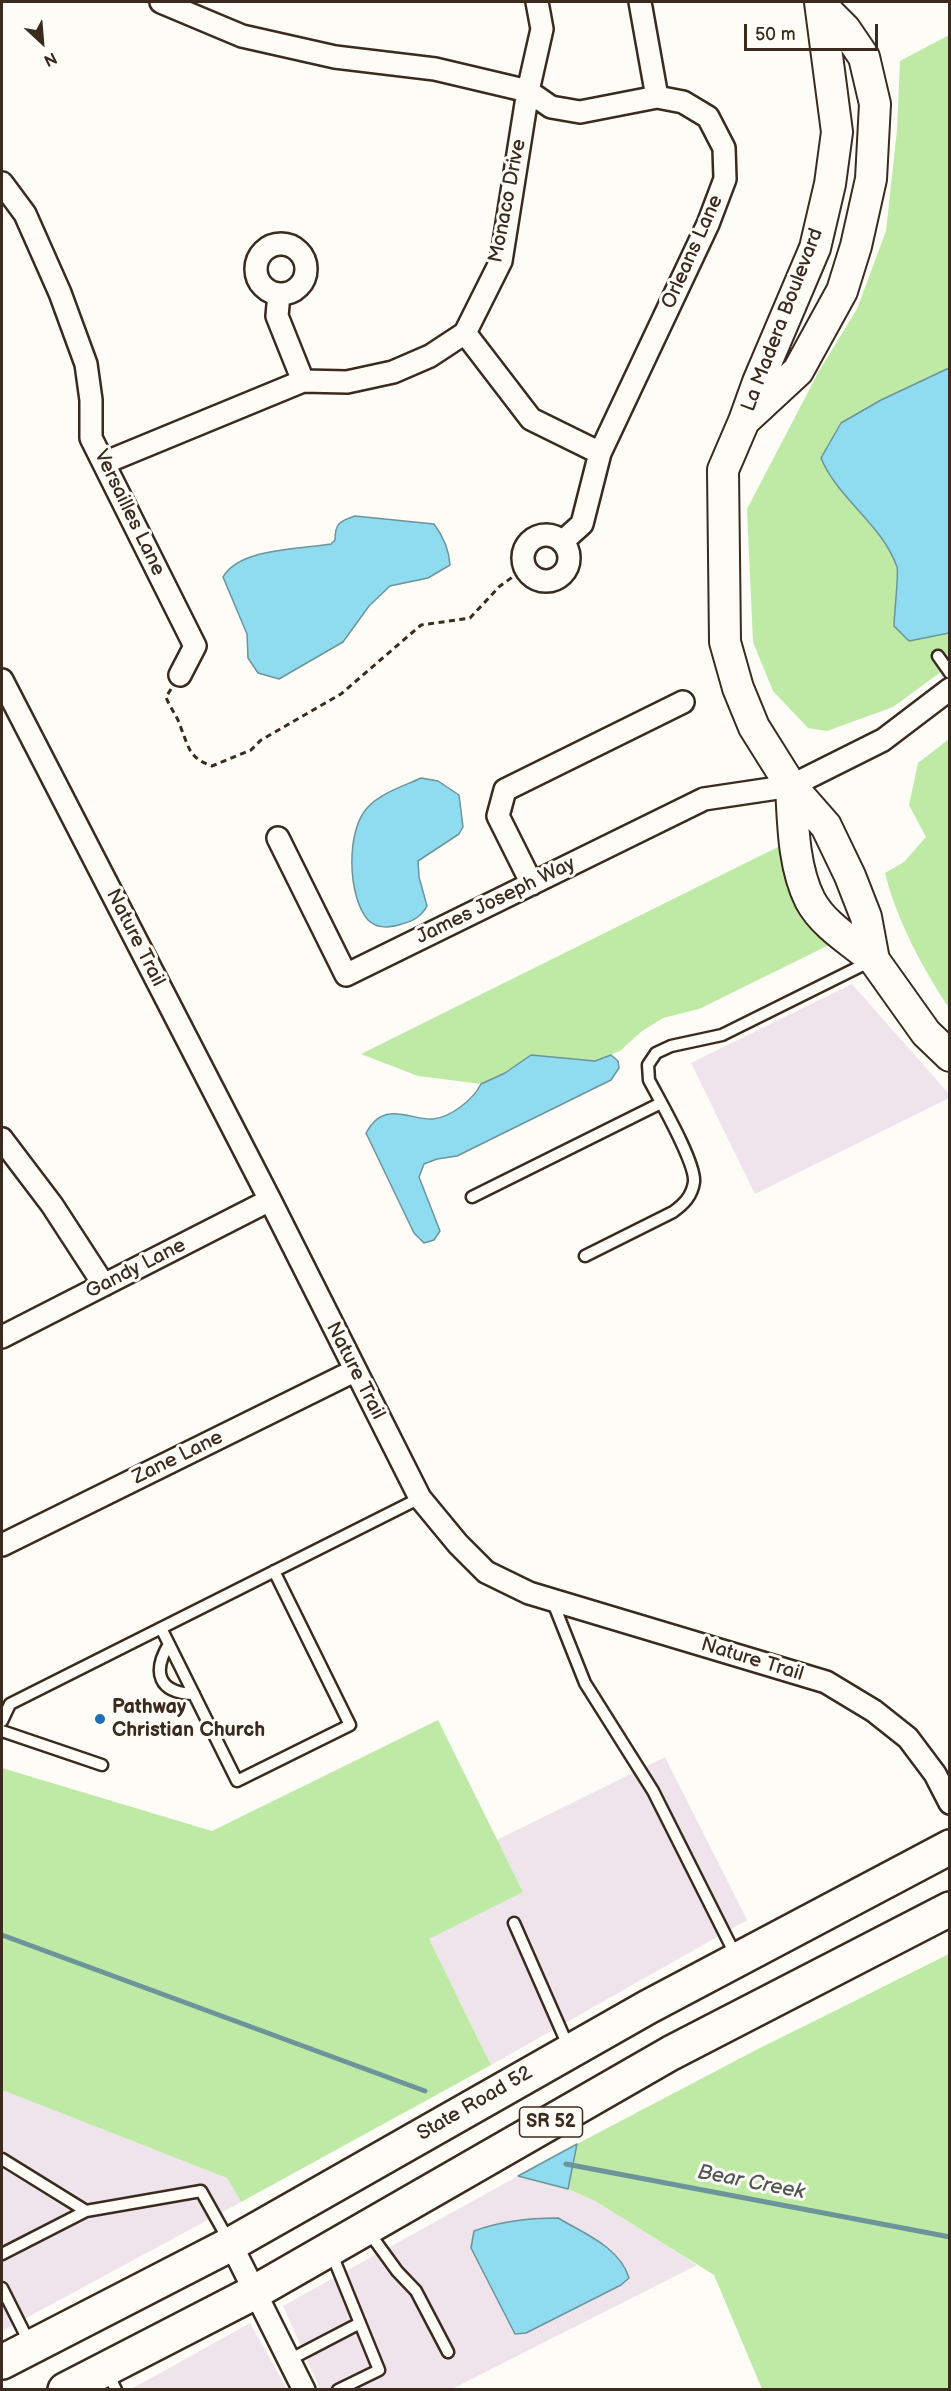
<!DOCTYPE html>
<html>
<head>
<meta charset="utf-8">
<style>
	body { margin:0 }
	#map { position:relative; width:951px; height:2391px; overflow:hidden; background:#fdfcf7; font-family:"Balsamiq Sans",sans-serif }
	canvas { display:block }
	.frame { position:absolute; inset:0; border:3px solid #3b2a1e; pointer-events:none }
	.north { position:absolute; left:12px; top:12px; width:60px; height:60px; -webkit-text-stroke:4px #fdfcf7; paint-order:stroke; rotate:154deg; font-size:16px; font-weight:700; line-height:24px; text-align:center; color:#3b2a1e }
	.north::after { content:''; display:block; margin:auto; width:21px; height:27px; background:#3b2a1e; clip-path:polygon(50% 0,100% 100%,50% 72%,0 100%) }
	.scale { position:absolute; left:744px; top:24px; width:134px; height:27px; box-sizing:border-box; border:3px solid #3b2a1e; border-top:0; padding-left:8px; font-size:18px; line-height:21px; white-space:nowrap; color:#3b2a1e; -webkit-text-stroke:4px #fdfcf7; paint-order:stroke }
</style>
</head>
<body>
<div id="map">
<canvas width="951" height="2391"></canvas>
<div class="frame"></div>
<div class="north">N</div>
<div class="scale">50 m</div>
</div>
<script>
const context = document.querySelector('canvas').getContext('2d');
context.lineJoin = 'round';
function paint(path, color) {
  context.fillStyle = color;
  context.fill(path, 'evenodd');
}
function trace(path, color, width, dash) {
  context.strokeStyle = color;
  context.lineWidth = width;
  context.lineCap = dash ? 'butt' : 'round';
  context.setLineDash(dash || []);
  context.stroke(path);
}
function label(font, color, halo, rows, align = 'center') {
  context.font = font + ' "Balsamiq Sans",sans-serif';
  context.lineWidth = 6;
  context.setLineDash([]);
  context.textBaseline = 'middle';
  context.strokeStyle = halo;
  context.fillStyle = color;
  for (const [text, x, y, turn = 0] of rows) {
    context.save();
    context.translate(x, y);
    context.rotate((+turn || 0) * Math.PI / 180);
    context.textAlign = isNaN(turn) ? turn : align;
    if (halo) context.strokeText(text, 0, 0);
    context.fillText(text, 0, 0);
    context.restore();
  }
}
paint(new Path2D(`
	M852 984 949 1094V1098L755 1194 691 1063Z
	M665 1757 747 1920 491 2065 429 1939 523 1892 497 1840Z
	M2 2090 227 2178 241 2202 2 2331Z
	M518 2176 568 2189 595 2201 697 2265 452 2389H320L283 2306Z
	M250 2323 287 2389H129L135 2387Z`), '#efe3ec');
paint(new Path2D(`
	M949 35V666L893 707 827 731 808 728 773 691 753 642 747 509 819 371 857 309 886 231 897 130 900 61Z
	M949 739V1008C922 967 897 921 885 873L904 862 926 837 909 805 918 763Z
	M786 843 783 872 797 903 831 944 699 1009 663 1018 642 1031 620 1051 595 1061 532 1055 505 1073 481 1084 418 1076 361 1054Z
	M438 1720 523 1892 429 1939 491 2065 241 2202 227 2178 2 2090V1768L212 1831Z
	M949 1954V2389H762L714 2275 595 2201 568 2189 577 2144 754 2051Z`), '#bfeaa6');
const water = new Path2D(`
	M949 368V633L909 641 894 626C894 615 899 574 897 567 882 524 837 498 821 458L841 423 881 400Z
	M355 516 434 524C443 536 449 549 450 565L428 578 390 586 369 606 343 642 279 679 258 673 248 658 247 634 223 577C239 548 301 549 331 544L335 540C335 523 340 521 355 516Z
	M421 778 438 781 459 795 463 827 459 834 418 861 419 877 427 906C422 916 414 921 402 924 391 928 377 929 368 920 347 896 346 829 368 807 381 793 404 786 421 778Z
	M531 1055 595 1061 611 1055 618 1061 619 1068 611 1080 457 1156 437 1159 424 1164 419 1177 440 1231 434 1240 424 1243 414 1233 366 1133C371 1124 378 1115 390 1114 404 1112 419 1120 433 1119 451 1117 473 1100 481 1084L505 1073Z
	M577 2144 568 2189 518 2176Z
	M558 2218C583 2233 620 2247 629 2278L621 2285 526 2333 515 2334 471 2248 474 2231C501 2221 529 2218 558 2218Z`);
paint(water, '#8fdbef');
trace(water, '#6d949b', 1.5);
trace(new Path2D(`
	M2 1935 425 2091
	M566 2164 950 2237`), '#6d949b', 5);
const lane = new Path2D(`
	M938 656 950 673
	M472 1197 661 1103
	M585 1256 673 1212C684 1204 692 1196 694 1182 696 1163 660 1101 649 1080L648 1065 656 1053 671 1046 722 1035 871 961
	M552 1600 585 1683 653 1791 736 1956
	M161 1628 237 1781 350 1725 274 1571
	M169 1644C152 1672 158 1693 194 1694
	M2 1721 10 1704 420 1498
	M2 1731 102 1765
	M514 1923 569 2048
	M2 2159 86 2211
	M368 2231 397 2271 416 2291 448 2352
	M331 2252 379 2370 338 2390
	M2 2254 86 2211 201 2191 229 2241
	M2 2288 30 2344
	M289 2360 360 2323
	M107 2371 116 2390`);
const street = new Path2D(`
	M161 2 242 36 335 57 435 69 528 91 551 107 580 112 657 97 683 102 708 117 724 148 725 179 708 224 600 453 582 524 562 542
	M640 2 657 97
	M2 183 25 214 60 293 86 364 91 400V438L195 646 180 675
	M256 269a25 25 0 1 1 50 0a25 25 0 1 1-50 0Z
	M279 294 277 316 303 381
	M465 333 531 419 600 453
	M104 463 303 381 347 382 393 372 430 356 465 333 501 261 528 91 542 29 537 2
	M523 558a23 23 0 1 1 46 0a23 23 0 1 1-46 0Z
	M2 680 270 1200 420 1498 458 1544 486 1572 529 1593 826 1682 874 1711 908 1738 935 1774 950 1803
	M278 838 346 975 704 799 791 786 883 740 950 689
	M532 884 498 816 505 790 683 702
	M2 1139 52 1205 104 1285
	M2 1337 270 1200
	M2 1545 354 1371
	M231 2244 304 2390`);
const secondary = new Path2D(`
	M820 2 837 132 830 184 815 248 758 382 744 421 798 371 842 291 856 246 871 179 875 104 864 57 845 29 822 6
	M744 421 723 470 725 642 738 688 754 727 791 786 826 826 850 876 866 917 874 960C852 942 823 925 810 900 793 866 793 822 791 786
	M874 960 926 1033 950 1056`);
const primary = new Path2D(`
	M2 2362 231 2244 648 2007 950 1847
	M65 2390 255 2292 671 2053 950 1909`);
trace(lane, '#3b2a1e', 15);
trace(street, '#3b2a1e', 26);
trace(secondary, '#3b2a1e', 34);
trace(primary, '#3b2a1e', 38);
trace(new Path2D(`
	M171 689 166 697C170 708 178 717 181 728 189 748 189 758 212 766L251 750 261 740 341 694 421 625 470 618 500 586 525 568`), '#3b2a1e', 3, [6, 4.5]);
trace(lane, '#fdfcf7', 10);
trace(street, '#fdfcf7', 21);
trace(secondary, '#fdfcf7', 30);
trace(primary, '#fdfcf7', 33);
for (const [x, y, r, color] of [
	[100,1719,6,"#1f6fb2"]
]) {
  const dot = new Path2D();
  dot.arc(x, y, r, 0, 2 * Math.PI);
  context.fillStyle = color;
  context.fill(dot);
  trace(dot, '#fdfcf7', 2);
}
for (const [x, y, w] of [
	[551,2122,63]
]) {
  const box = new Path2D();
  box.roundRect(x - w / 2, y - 15, w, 30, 4.5);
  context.fillStyle = '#fdfcf7';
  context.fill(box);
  trace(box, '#3b2a1e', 1.5);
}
label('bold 18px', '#3b2a1e', null, [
	["SR 52",551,2122]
]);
label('20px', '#3b2a1e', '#fdfcf7', [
	["Monaco Drive",508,201,-79],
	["Orleans Lane",693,252,-66],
	["La Madera Boulevard",783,320,-69],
	["Versailles Lane",129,513,64],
	["James Joseph Way",496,901,-26],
	["Nature Trail",135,938,63],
	["Gandy Lane",136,1269,-27],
	["Nature Trail",355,1371,63],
	["Zane Lane",178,1458,-26],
	["Nature Trail",752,1660,17],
	["State Road 52",475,2104,-30]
]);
label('bold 20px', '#3b2a1e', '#fdfcf7', [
	["Pathway",112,1708],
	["Christian Church",112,1731]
], 'left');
label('italic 21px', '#505652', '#fdfcf7', [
	["Bear Creek",751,2183,11]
]);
</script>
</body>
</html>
